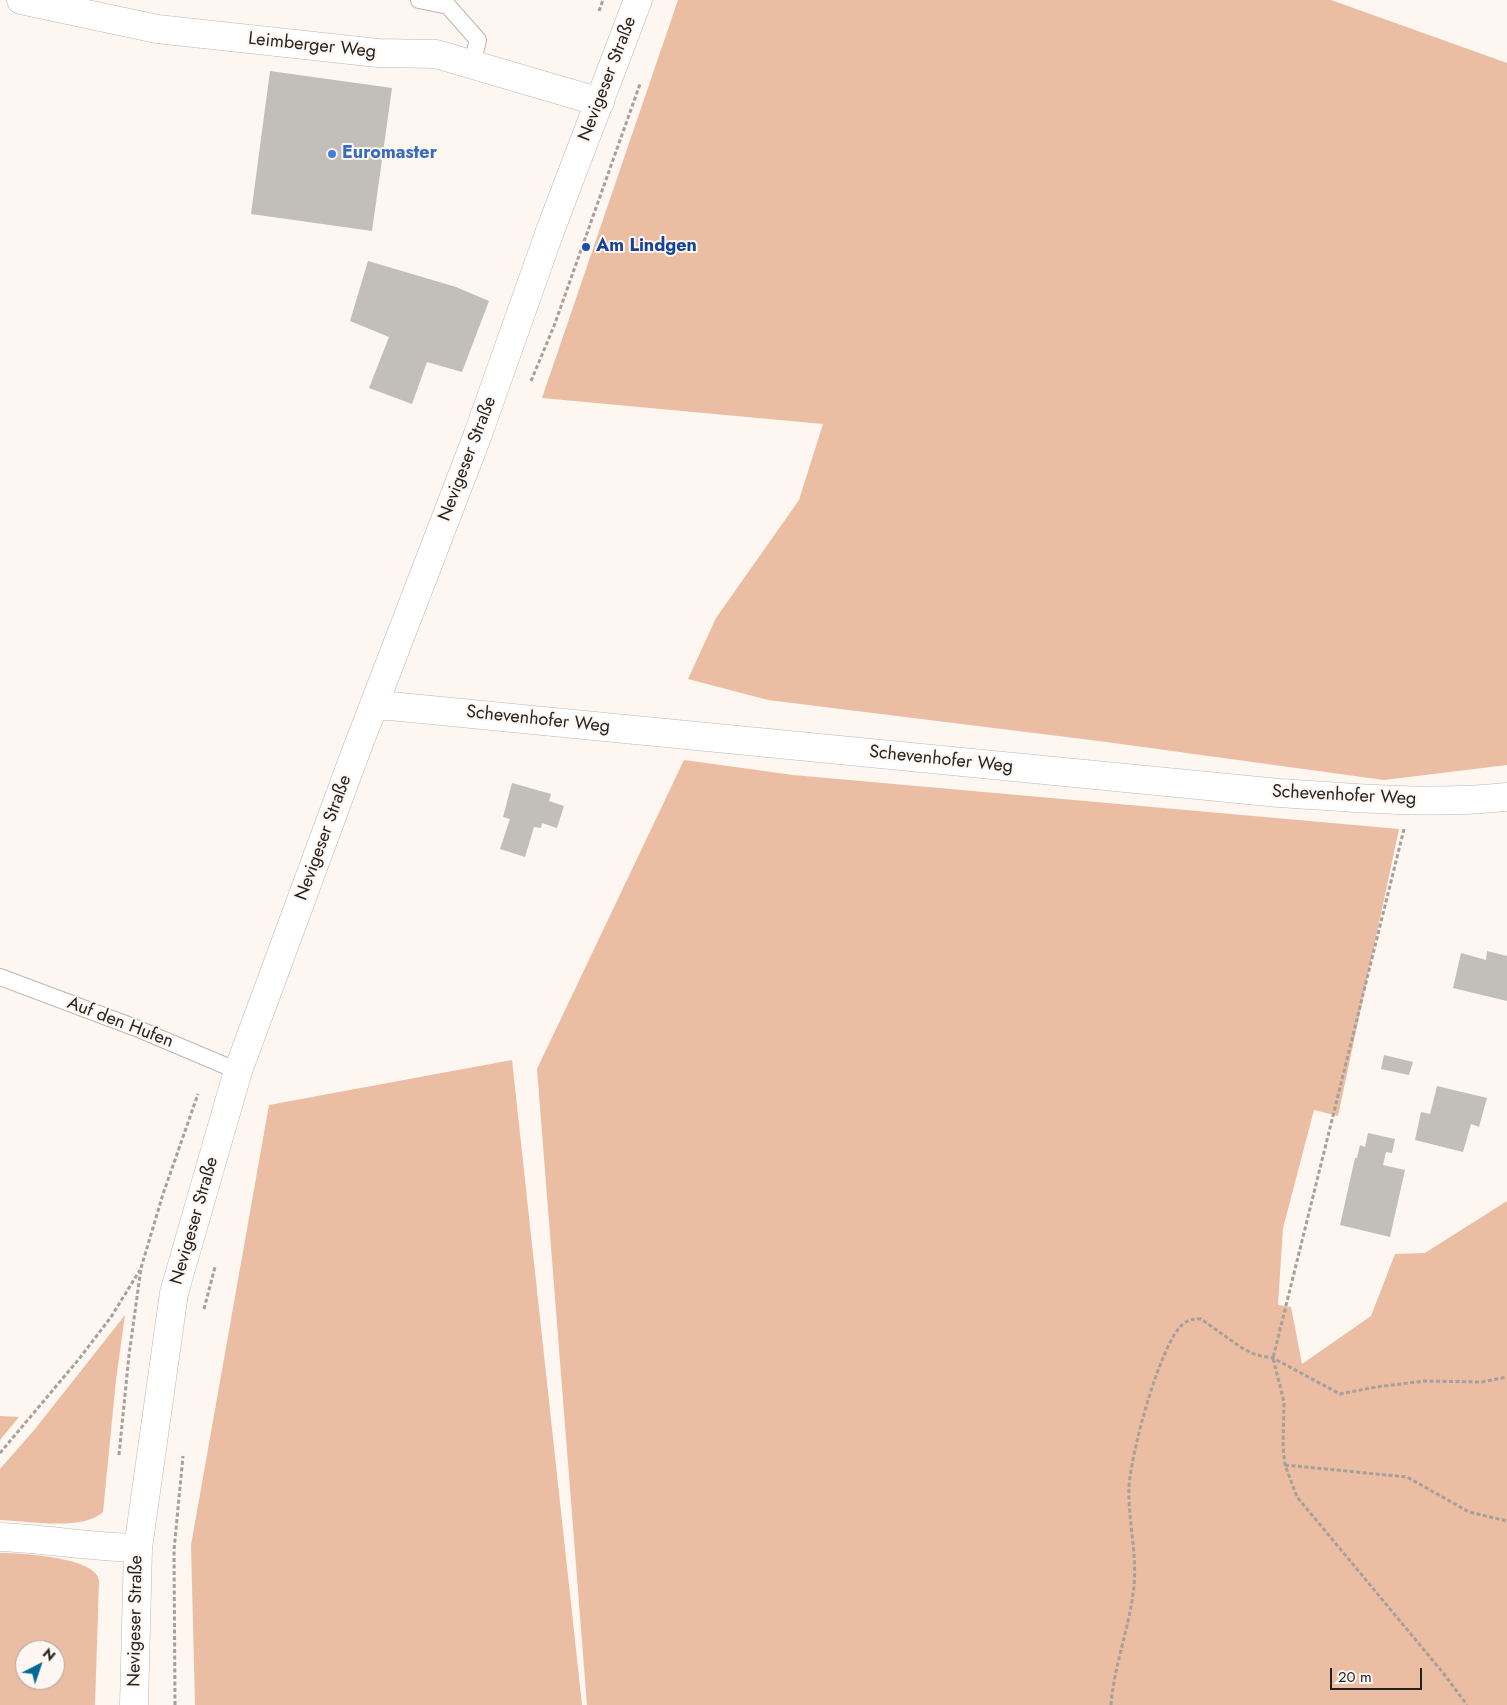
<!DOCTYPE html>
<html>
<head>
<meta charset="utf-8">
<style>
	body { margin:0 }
	#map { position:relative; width:1507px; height:1705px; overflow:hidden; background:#fdf6f1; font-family:Jost,sans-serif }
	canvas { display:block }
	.north { position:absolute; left:15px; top:1640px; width:50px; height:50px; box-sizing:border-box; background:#fdf6f1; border:1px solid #a7a29e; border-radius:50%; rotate:41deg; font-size:14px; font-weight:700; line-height:20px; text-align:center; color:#262422 }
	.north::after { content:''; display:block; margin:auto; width:18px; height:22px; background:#006997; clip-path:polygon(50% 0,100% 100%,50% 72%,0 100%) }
	.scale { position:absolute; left:1330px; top:1668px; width:92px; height:22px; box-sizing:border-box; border:2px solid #262422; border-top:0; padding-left:6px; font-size:15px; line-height:18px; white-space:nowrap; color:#262422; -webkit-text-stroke:4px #fdf6f1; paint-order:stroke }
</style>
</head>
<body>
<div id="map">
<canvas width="1507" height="1705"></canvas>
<div class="north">N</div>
<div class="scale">20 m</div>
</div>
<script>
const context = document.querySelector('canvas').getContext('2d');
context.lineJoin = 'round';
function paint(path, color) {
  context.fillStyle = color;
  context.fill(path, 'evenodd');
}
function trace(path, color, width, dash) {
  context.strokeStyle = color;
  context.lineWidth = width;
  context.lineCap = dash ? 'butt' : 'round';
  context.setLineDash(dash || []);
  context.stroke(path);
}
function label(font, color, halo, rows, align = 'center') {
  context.font = font + ' Jost,sans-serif';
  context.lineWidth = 4;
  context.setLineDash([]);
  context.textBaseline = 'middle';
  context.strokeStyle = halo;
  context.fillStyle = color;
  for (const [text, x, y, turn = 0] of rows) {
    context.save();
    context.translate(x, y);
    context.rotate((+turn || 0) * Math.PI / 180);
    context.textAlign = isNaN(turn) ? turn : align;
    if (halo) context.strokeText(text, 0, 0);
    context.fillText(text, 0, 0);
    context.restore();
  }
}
paint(new Path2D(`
	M678 0H1331L1507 63V765L1384 780 1099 741 768 700 688 679 716 618 799 500 823 424 542 398Z
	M684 760 793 775 1399 829 1338 1116 1314 1110 1283 1228 1278 1305 1291 1307 1302 1364 1371 1316 1395 1254 1425 1253 1507 1201V1705H587L537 1069Z
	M512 1060 582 1705H195L191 1545 269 1105Z
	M125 1315 116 1380 103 1512C84 1531 27 1521 0 1520V1469L35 1429Z
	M0 1416 19 1417 0 1440Z
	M0 1553C19 1553 98 1557 99 1581L95 1705H0ZM25 1650H55V1680H25Z`), '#ebbda2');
paint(new Path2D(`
	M270 71 392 88 372 231 251 214Z
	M368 261 456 287 489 301 462 372 427 362 412 404 369 388 389 337 350 321Z
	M512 783 551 794 549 801 564 806 557 828 542 823 541 828 534 827 525 857 500 849 510 819 503 817Z
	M1487 951 1507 956V1001L1453 988 1461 953 1486 960Z
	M1384 1055 1413 1062 1409 1075 1381 1069Z
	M1437 1086 1487 1098 1479 1127 1471 1124 1463 1152 1415 1140 1421 1112 1430 1114Z
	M1368 1133 1395 1139 1392 1153 1386 1152 1383 1165 1405 1170 1390 1237 1340 1225 1355 1158H1357L1360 1145 1365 1147Z`), '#c2beb8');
const lane = new Path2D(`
	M419 0 448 6 478 40 472 64
	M0 977 136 1028 238 1071`);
const street = new Path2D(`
	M21 0 157 29 378 53 436 54 600 102
	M375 706H390L1279 793C1355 798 1431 805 1507 797`);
const secondary = new Path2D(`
	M0 1537C46 1539 92 1547 138 1548
	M134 1705 138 1548 174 1293 238 1071 355 754 477 437 550 231 638 0`);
trace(lane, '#bdb6b3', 18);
trace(street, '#bdb6b3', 29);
trace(secondary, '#bdb6b3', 29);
trace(new Path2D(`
	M599 11 603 0
	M531 381 554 326 640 84
	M1404 829 1273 1358 1284 1402 1283 1446 1285 1465 1297 1497 1444 1674 1467 1705
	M204 1309 215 1267
	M0 1453 79 1359 111 1317 140 1270
	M119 1455 129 1355 141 1268 163 1194 198 1094
	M1285 1465 1407 1477 1469 1512 1507 1521
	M175 1705 174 1550 183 1456
	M1111 1705C1114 1665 1130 1626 1134 1586 1137 1553 1128 1520 1129 1488 1130 1456 1160 1343 1183 1324 1189 1319 1194 1319 1201 1319L1242 1348 1256 1355 1273 1358 1340 1394 1376 1387 1425 1381 1482 1382 1507 1377`), '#a5a09c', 3, [4, 2.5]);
trace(lane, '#fff', 16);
trace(street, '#fff', 28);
trace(secondary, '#fff', 28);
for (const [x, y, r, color] of [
	[332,154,5,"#3f7fe0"],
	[586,247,5,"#1a4fb4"]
]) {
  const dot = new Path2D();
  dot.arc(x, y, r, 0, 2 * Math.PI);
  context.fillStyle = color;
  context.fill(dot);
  trace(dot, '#fdf6f1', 2);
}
label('18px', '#262422', '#fdf6f1', [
	["Leimberger Weg",312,46,6],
	["Nevigeser Straße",608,79,-69],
	["Nevigeser Straße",468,459,-69],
	["Schevenhofer Weg",538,720,6],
	["Schevenhofer Weg",941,760,6],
	["Schevenhofer Weg",1344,796,3],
	["Nevigeser Straße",324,838,-70],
	["Auf den Hufen",120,1023,21],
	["Nevigeser Straße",195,1221,-74],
	["Nevigeser Straße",136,1621,-89]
]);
label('bold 18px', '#366cbe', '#fdf6f1', [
	["Euromaster",342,154]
], 'left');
label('bold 18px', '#164399', '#fdf6f1', [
	["Am Lindgen",596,247]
], 'left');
</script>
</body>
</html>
